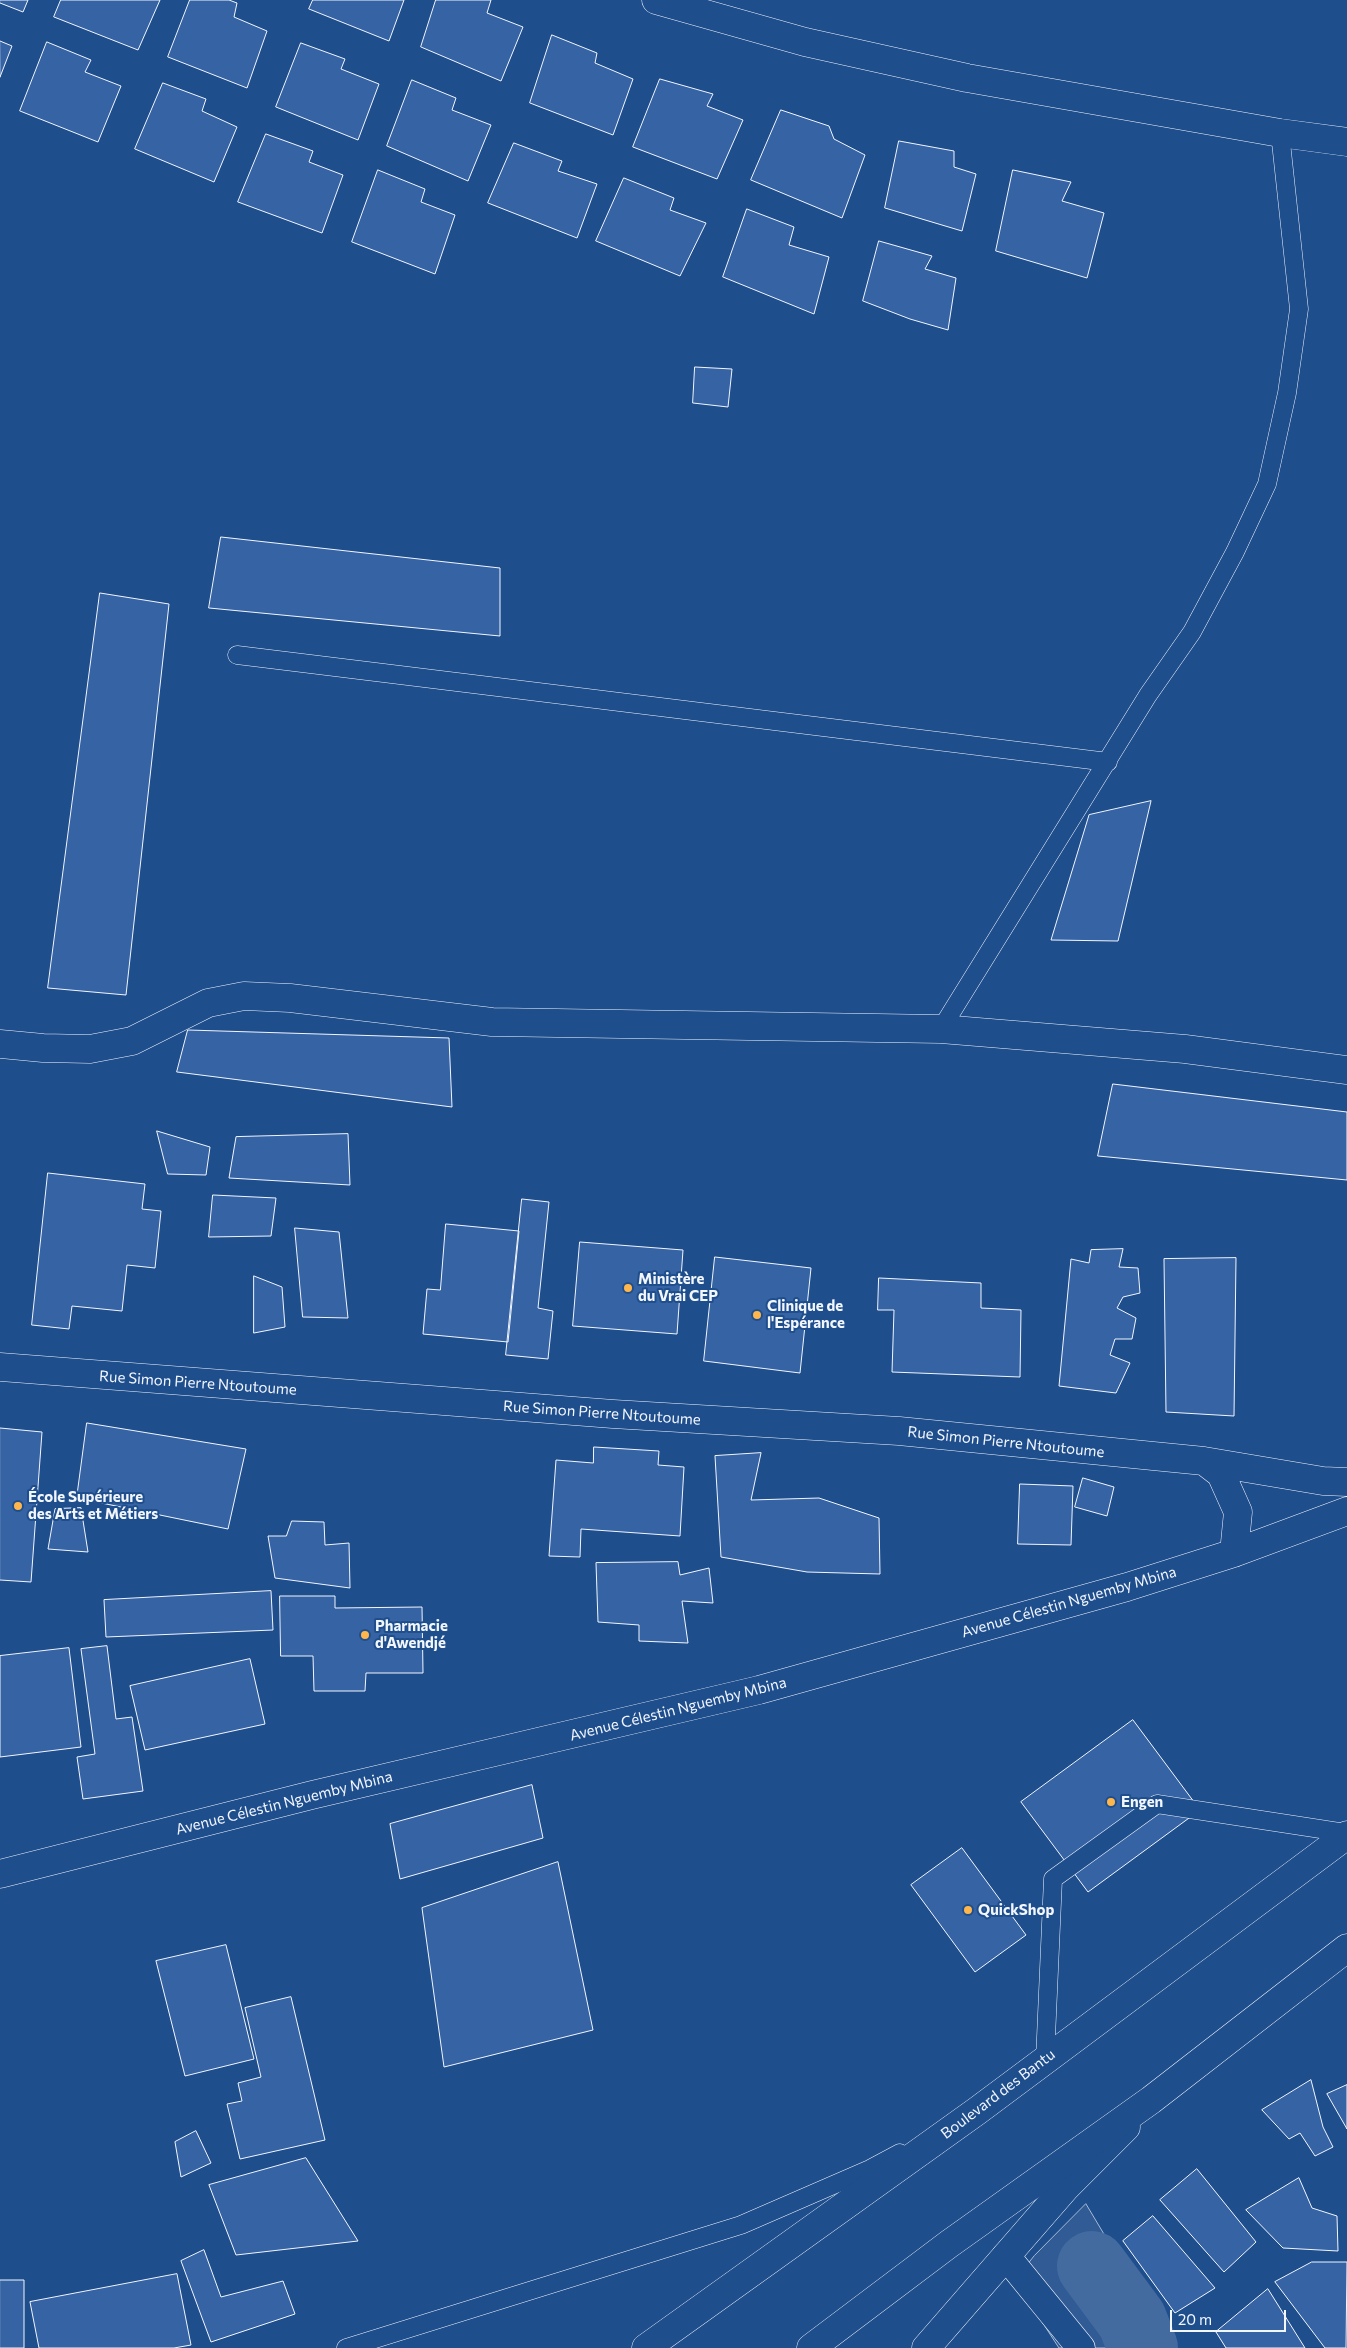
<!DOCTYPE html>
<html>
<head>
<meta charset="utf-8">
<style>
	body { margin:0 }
	#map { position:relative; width:1347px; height:2348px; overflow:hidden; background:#1f4e8c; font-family:Commissioner,sans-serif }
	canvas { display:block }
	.scale { position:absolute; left:1170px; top:2310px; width:116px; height:22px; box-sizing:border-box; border:2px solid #f2f6ff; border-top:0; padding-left:6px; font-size:15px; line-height:18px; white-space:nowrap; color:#f2f6ff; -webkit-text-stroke:4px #1f4e8c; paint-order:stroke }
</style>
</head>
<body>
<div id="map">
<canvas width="1347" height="2348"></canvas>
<div class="scale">20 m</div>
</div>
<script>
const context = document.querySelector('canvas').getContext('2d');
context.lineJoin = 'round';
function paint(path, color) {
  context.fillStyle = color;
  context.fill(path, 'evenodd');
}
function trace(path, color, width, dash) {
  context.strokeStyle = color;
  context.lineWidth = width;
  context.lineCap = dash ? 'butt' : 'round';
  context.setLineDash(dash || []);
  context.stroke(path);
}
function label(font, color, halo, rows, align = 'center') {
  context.font = font + ' Commissioner,sans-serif';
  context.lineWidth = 4;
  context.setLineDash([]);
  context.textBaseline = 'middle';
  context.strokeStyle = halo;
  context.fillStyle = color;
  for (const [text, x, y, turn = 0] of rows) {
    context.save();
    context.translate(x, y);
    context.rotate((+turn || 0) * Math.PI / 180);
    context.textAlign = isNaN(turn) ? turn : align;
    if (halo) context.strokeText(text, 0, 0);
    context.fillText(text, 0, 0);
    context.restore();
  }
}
const built = new Path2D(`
	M1086 2204 1172 2348H1059L1015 2280 1034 2256Z`);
paint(built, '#305b95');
trace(built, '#a8bbd7', 1);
trace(new Path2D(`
	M1092 2266 1132 2320 1143 2348`), '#446ba0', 70);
const building = new Path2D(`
	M0 0H28L23 12 0 3Z
	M61 0H160L138 50 54 17Z
	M190 0H229L237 3 234 17 267 31 247 88 168 57Z
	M313 0H404L389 41 309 9Z
	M436 0H491L487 13 523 27 501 81 421 47Z
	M552 35 597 53 595 63 633 79 613 135 530 103Z
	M0 41 12 46 0 77Z
	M47 42 91 60 85 72 121 86 98 142 20 111Z
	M301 43 345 59 341 69 379 84 358 140 276 107Z
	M660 79 713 94 707 106 743 120 717 179 633 147Z
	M412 80 456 98 452 110 491 125 468 181 387 146Z
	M163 83 206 99 202 111 237 127 214 182 135 149Z
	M781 110 829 126 834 139 865 155 842 218 751 180Z
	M266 134 313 151 309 162 343 175 322 233 238 202Z
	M899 141 954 151V167L976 174 962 231 885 208Z
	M514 143 562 161 558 171 597 184 577 238 488 203Z
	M378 170 425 189 421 202 455 215 435 274 352 242Z
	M1013 170 1071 182 1062 201 1104 213 1087 278 996 251Z
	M624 178 674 198 670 210 706 223 680 276 596 241Z
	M747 209 794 227 789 245 829 257 814 314 723 277Z
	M879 241 932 256 925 269 956 278 948 330 910 319 863 301Z
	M695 367 732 369 728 407 693 403Z
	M221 537 500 568V636L209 608Z
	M100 593 169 604 126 995 48 988Z
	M1151 801 1118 941 1051 940 1089 815Z
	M188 1030 449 1038 452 1107 177 1072Z
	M1113 1084 1347 1112V1180L1098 1156Z
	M157 1131 210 1147 206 1175 168 1174Z
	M348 1134 350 1185 229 1178 236 1137Z
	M48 1173 145 1184 142 1209 161 1211 155 1268 127 1265 122 1311 72 1306 69 1329 32 1325Z
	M213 1195 276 1198 271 1236 209 1237Z
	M522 1199 549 1202 538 1308 553 1311 548 1359 506 1355Z
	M446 1224 519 1231 508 1342 423 1334 427 1289 440 1290Z
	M295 1228 339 1232 348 1318 303 1317Z
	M580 1242 683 1250 677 1334 573 1326Z
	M1123 1249 1119 1267 1138 1268 1140 1293 1123 1297 1117 1308 1136 1318 1132 1339H1115L1110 1355 1130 1363 1116 1393 1059 1386 1071 1259 1089 1263 1091 1250Z
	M715 1257 811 1268 800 1373 704 1361Z
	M1236 1258 1234 1416 1166 1412 1164 1259Z
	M254 1276 282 1287 285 1327 254 1333Z
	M879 1278 981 1283V1308L1021 1310 1020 1377 892 1372 894 1310H878Z
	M87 1423 246 1449 228 1529 77 1498Z
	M0 1428 42 1432 31 1582 0 1580Z
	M594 1447 659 1451 658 1465 684 1467 680 1536 581 1529 580 1557 549 1556 556 1460 593 1463Z
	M761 1453 751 1500 819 1498 879 1518 880 1574 807 1572 721 1557 715 1456Z
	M1083 1478 1114 1487 1107 1516 1075 1507Z
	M1020 1484 1073 1486 1071 1545 1018 1544Z
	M81 1508 88 1552 48 1549 55 1509Z
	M292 1521 324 1522 325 1545 349 1543 350 1588 275 1578 268 1536H286Z
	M678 1562 680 1575 709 1568 713 1603 682 1601 688 1643 639 1641V1625L598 1622 596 1563Z
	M271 1591 273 1630 106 1637 104 1600Z
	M280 1596H335V1608L422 1607 423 1673H366L365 1691H314L313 1656H281Z
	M107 1646 116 1719 132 1717 143 1791 83 1799 77 1757 95 1754 81 1649Z
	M69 1648 81 1747 0 1757V1656Z
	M250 1659 265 1724 145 1750 130 1686Z
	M1133 1720 1200 1810 1088 1892 1021 1802Z
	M532 1785 543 1838 400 1879 390 1824Z
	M962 1848 1026 1935 975 1972 911 1885Z
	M558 1862 593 2030 444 2067 422 1908Z
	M226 1945 254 2059 185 2076 156 1961Z
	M291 1997 325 2140 240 2159 227 2104 242 2101 238 2083 261 2077 245 2008Z
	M1311 2080 1323 2127 1333 2147 1315 2156 1300 2133 1289 2139 1262 2110Z
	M1347 2085V2129L1327 2094Z
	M196 2131 211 2163 181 2177 175 2142Z
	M306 2158 358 2241 236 2255 209 2185Z
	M1197 2169 1256 2242 1224 2272 1160 2200Z
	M1299 2178 1312 2208 1337 2216 1338 2251 1283 2248 1246 2210Z
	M1153 2216 1215 2288 1175 2313 1123 2241Z
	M204 2250 221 2297 283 2281 295 2314 211 2342 181 2261Z
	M1312 2262H1347L1346 2348H1325L1275 2282Z
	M177 2274 191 2345 174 2348H39L30 2302Z
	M0 2280H24V2348H0Z
	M1268 2289 1305 2348H1226L1216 2332Z`);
paint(building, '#3563a3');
trace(building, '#f2f6ff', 1);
const lane = new Path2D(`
	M237 655 1108 762
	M941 1029 1148 695 1192 632 1235 552 1267 484 1287 393 1299 309 1280 133
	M1045 2060 1053 1879 1157 1804 1347 1833
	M346 2348 741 2225 870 2169 900 2153`);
const street = new Path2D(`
	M656 0 805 42 967 78 1280 133 1347 142
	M0 1044 43 1048 90 1049 132 1041 208 1003 244 996 290 998 492 1022 941 1029 1185 1049 1347 1070
	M0 1367 613 1414 899 1431 1204 1461 1323 1481 1347 1482
	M1204 1461 1221 1474 1238 1512 1234 1553
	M0 1874 312 1795 759 1690 1127 1587 1234 1553 1347 1511
	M1006 2256 1081 2348`);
const secondary = new Path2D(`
	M926 2348 1066 2187 1126 2127`);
const highway = new Path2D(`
	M646 2348 977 2111 1347 1835
	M811 2348 949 2244 1151 2100 1347 1948`);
trace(lane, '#f2f6ff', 19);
trace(street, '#f2f6ff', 29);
trace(secondary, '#f2f6ff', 29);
trace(highway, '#f2f6ff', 29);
trace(lane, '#1f4e8c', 18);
trace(street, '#1f4e8c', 28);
trace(secondary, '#1f4e8c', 28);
trace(highway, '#1f4e8c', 28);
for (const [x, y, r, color] of [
	[628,1288,5,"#ffb74d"],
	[757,1315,5,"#ffb74d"],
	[18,1506,5,"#ffb74d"],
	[365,1635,5,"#ffb74d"],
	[1111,1802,5,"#ffb74d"],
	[968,1910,5,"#ffb74d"]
]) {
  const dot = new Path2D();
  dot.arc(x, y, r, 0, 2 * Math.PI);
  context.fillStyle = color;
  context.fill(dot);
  trace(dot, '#1f4e8c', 2);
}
label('bold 15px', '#f2f6ff', '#1f4e8c', [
	["Ministère",638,1279],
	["du Vrai CEP",638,1296],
	["Clinique de",767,1306],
	["l'Espérance",767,1323],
	["École Supérieure",28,1497],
	["des Arts et Métiers",28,1514],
	["Pharmacie",375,1626],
	["d'Awendjé",375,1643],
	["Engen",1121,1802],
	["QuickShop",978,1910]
], 'left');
label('15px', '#f2f6ff', '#1f4e8c', [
	["Rue Simon Pierre Ntoutoume",198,1383,4],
	["Rue Simon Pierre Ntoutoume",602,1413,4],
	["Rue Simon Pierre Ntoutoume",1006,1442,6],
	["Avenue Célestin Nguemby Mbina",1069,1602,-16],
	["Avenue Célestin Nguemby Mbina",678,1709,-14],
	["Avenue Célestin Nguemby Mbina",284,1803,-14],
	["Boulevard des Bantu",998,2094,-37]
]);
</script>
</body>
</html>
